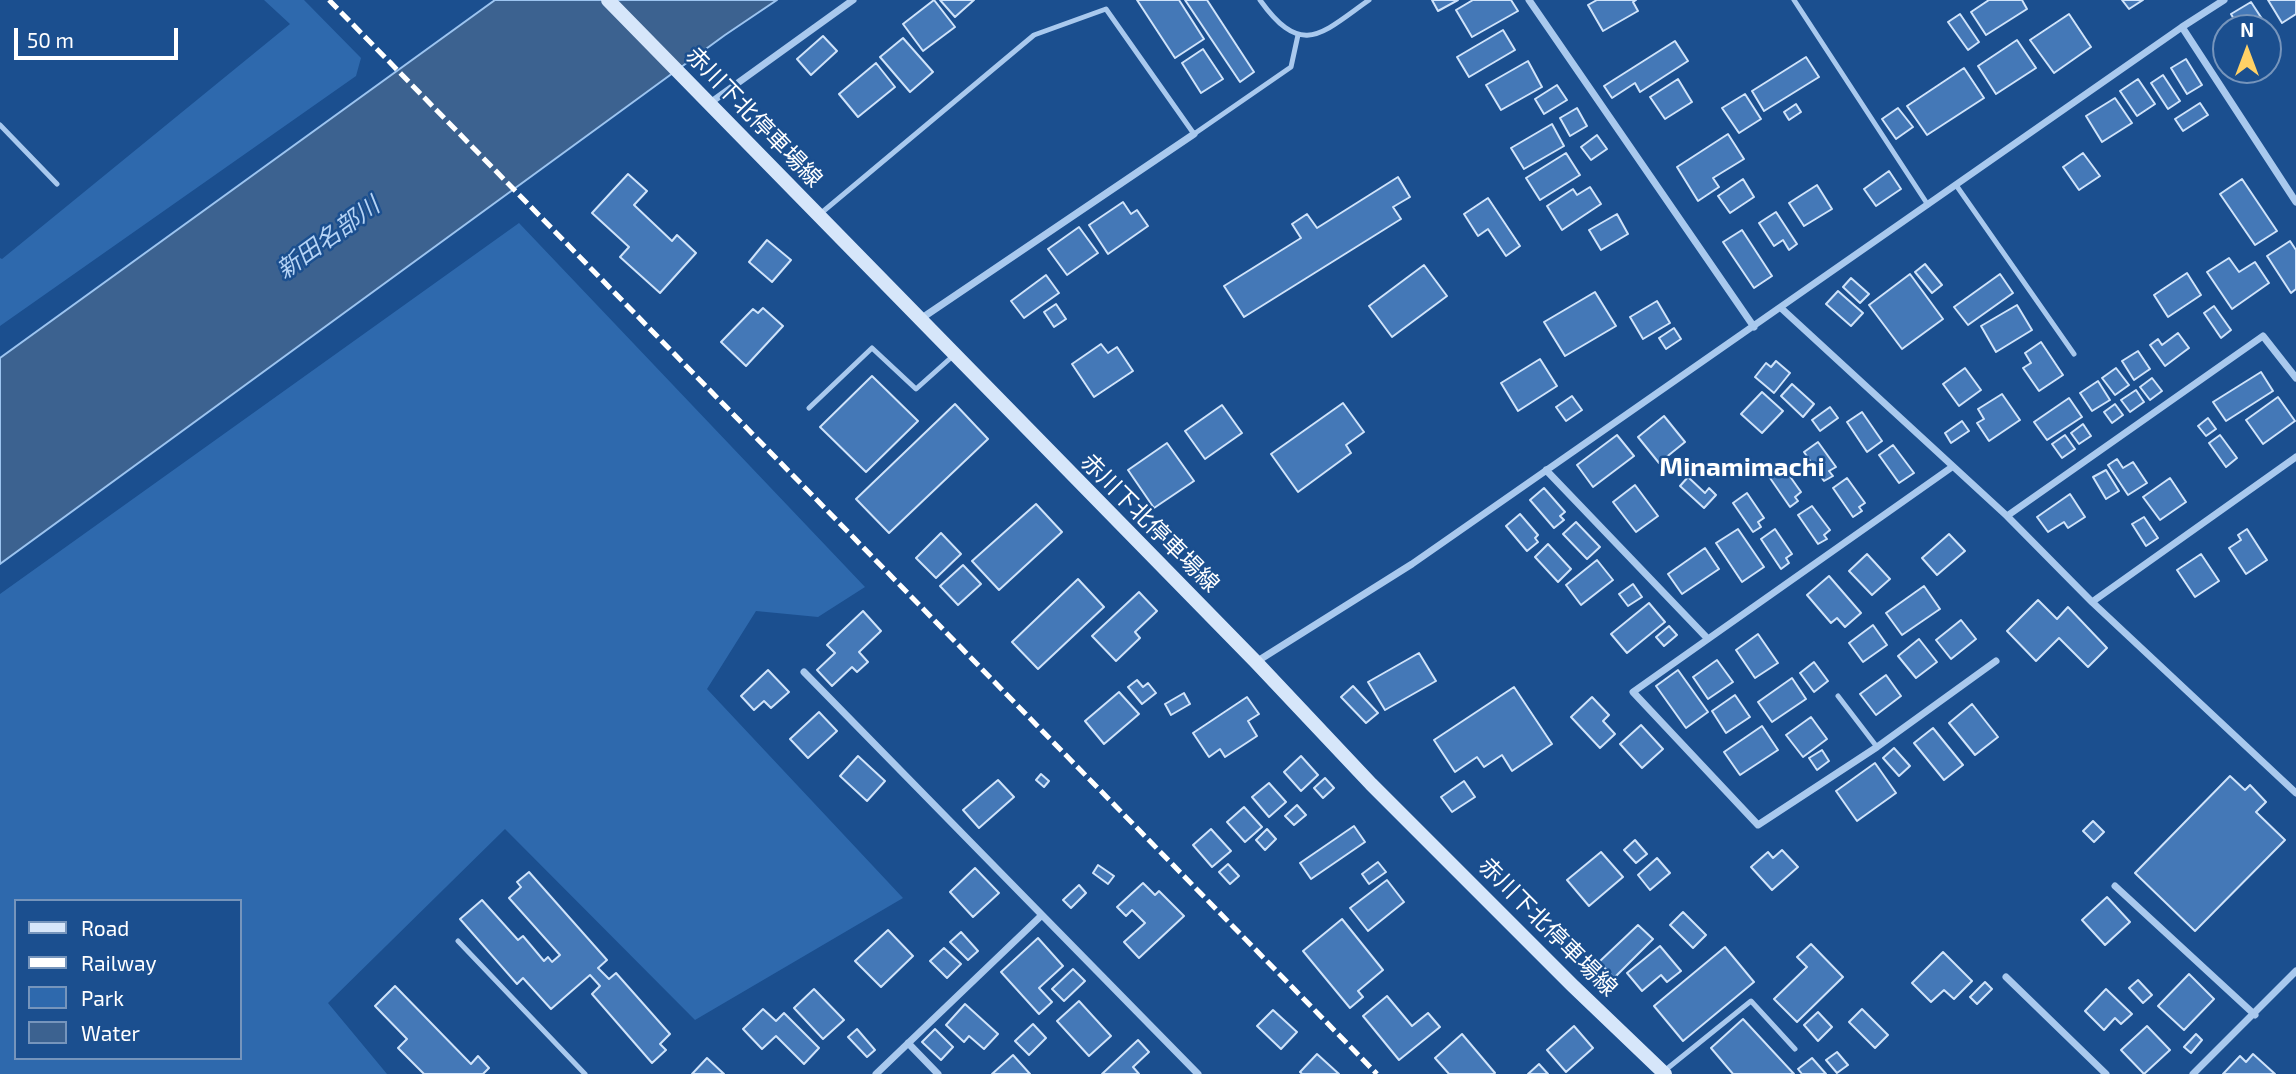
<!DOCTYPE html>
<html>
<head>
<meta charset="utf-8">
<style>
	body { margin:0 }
	#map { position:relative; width:2296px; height:1074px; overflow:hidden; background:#1b4f8f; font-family:"Exo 2",sans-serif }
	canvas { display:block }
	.legend { position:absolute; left:14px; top:899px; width:228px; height:161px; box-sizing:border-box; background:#1b4f8f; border:2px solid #7695bc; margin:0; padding:9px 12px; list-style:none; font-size:21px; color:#fff }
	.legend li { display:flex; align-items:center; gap:14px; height:35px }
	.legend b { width:35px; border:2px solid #7695bc }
	.north { position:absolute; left:2212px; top:14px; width:70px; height:70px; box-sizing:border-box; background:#1b4f8f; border:2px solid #7695bc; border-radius:50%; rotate:0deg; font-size:19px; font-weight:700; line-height:28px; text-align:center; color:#fff }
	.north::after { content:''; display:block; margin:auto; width:24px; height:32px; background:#ffd166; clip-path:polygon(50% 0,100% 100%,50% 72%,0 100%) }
	.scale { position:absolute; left:14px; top:28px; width:164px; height:32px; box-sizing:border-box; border:4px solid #fff; border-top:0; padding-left:9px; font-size:21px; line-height:24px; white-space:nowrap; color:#fff; -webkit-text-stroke:5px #1b4f8f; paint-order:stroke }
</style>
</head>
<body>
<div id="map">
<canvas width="2296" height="1074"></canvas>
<ul class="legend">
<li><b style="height:9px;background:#d6e6fa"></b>Road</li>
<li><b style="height:9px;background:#fff"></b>Railway</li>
<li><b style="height:19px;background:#2e69ad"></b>Park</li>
<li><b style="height:19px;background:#3c6290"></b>Water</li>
</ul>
<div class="north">N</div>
<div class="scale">50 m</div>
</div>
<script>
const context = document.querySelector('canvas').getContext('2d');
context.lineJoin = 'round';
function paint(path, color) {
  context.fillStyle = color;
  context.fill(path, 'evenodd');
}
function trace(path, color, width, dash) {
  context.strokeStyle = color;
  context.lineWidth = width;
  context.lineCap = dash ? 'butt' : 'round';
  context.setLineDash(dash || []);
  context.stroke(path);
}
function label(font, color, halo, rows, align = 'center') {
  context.font = font + ' "Exo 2","Noto Sans JP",sans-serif';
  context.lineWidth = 5;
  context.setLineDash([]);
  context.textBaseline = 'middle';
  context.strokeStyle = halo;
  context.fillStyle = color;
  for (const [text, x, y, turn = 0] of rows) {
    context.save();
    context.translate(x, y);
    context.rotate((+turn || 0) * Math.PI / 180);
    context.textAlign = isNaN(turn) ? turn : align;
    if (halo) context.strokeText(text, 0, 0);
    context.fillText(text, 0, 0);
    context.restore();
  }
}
paint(new Path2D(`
	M264 0H304L361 58 356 76 0 326V258L2 259 290 24Z
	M519 223 865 587 818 617 756 611 707 689 903 898 695 1020 505 829 328 1003 387 1074H0V594ZM16 901H240V1058H16Z`), '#2e69ad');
const water = new Path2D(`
	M495 0H777L725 35 0 564V358Z`);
paint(water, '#3c6290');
trace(water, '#9cc4f0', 2);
const building = new Path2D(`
	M934 0 955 27 923 51 903 24Z
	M940 0H974L955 17Z
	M1137 0H1179L1204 39 1175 58Z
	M1185 0H1207L1254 72 1240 82Z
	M1432 0H1458L1438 11Z
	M1473 0H1511L1518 11 1472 37 1456 10Z
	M1597 0H1636L1633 2 1638 11 1603 31 1588 5Z
	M1989 0H2022L2027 9 1986 35 1971 12Z
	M2122 0H2143L2129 9Z
	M2268 0H2296V14L2282 23Z
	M2251 2 2268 28H2226V33L2224 29 2235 21 2231 14Z
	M1960 14 1979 42 1968 50 1948 22Z
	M2069 14 2091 47 2054 73 2030 40Z
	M2268 29 2275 41 2268 45Z
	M1503 30 1515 50 1469 77 1457 57Z
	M823 36 837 51 811 75 797 59Z
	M903 38 933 72 910 92 880 57Z
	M2017 40 2036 68 1996 94 1978 66Z
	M1675 41 1688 61 1640 92 1635 83 1612 98 1604 86Z
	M1203 49 1223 79 1201 93 1182 63Z
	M1806 57 1819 77 1764 111 1752 91Z
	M2186 59 2202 85 2187 94 2171 68Z
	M1528 61 1542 87 1501 110 1486 85Z
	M876 63 895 87 858 117 839 94Z
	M1964 68 1984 98 1927 135 1907 106Z
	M2163 75 2180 101 2168 109 2151 83Z
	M1678 79 1692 102 1665 119 1650 97Z
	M2138 79 2155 104 2137 116 2120 91Z
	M1557 85 1567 100 1544 114 1535 99Z
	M1745 94 1761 119 1739 133 1722 108Z
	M2115 98 2132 123 2102 142 2086 116Z
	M2200 103 2208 115 2183 131 2175 119Z
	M1796 104 1801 112 1789 120 1784 112Z
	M1577 108 1587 126 1570 136 1560 118Z
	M1898 108 1913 127 1896 139 1882 119Z
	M1552 124 1564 146 1524 169 1511 148Z
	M1728 134 1744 159 1713 178 1719 187 1698 201 1677 167Z
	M1597 135 1607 149 1591 160 1581 147Z
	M1566 153 1580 175 1540 200 1526 178Z
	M2083 153 2100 176 2079 190 2063 167Z
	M1889 171 1901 189 1876 206 1864 189Z
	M628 174 647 191 634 205 672 241 677 235 696 253 660 293 620 257 629 247 592 213Z
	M1398 177 1410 197 1393 207 1401 219 1244 317 1224 286 1301 238 1292 224 1307 214 1317 228Z
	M1743 179 1754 197 1730 213 1718 196Z
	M2242 179 2277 231 2255 245 2220 194Z
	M1817 185 1832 209 1804 226 1789 203Z
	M1590 187 1601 204 1562 230 1547 206 1573 189 1577 195Z
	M1488 198 1520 246 1506 256 1488 229 1478 236 1464 214Z
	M1123 202 1131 214 1137 210 1148 226 1108 254 1089 225Z
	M1776 212 1797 244 1789 250 1783 240 1774 246 1759 223Z
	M1617 214 1628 234 1601 250 1589 230Z
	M1079 227 1098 253 1067 275 1048 249Z
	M1742 230 1772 276 1754 288 1723 242Z
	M767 240 791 260 772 282 749 262Z
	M2290 241 2296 250V289L2291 293 2267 256Z
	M2229 258 2239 272 2255 262 2269 283 2232 309 2207 272Z
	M1925 264 1942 285 1932 293 1915 272Z
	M1424 265 1447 296 1392 337 1369 306Z
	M2187 273 2201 295 2168 317 2154 295Z
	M1910 274 1943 319 1902 349 1869 305Z
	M2000 274 2013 293 1968 325 1954 307Z
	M1046 275 1059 293 1024 318 1011 301Z
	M1851 278 1869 294 1860 303 1843 287Z
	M1838 291 1863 313 1851 326 1826 304Z
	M1595 292 1616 326 1565 356 1544 322Z
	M1657 301 1670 323 1643 339 1630 317Z
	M1056 304 1066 319 1054 327 1044 312Z
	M2017 305 2032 330 1996 352 1981 326Z
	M2214 306 2231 330 2221 338 2204 313Z
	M763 308 783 326 746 366 721 342 753 309 758 313Z
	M1674 328 1681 339 1666 349 1659 338Z
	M2178 333 2189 348 2165 366 2150 345 2158 339 2162 345Z
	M2041 342 2063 375 2039 391 2023 368 2031 363 2025 353Z
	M1101 344 1108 353 1117 347 1133 371 1094 397 1072 364Z
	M2138 351 2150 369 2134 380 2122 361Z
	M1540 359 1557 386 1518 411 1501 383Z
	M1776 361 1790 373 1774 393 1755 377 1766 363 1771 367Z
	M1965 368 1981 390 1959 406 1943 384Z
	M2116 368 2129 385 2115 395 2102 378Z
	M2261 372 2273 391 2226 421 2213 402Z
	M872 376 918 421 866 472 820 427Z
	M2152 378 2162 391 2150 400 2140 387Z
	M2098 381 2110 400 2092 411 2080 393Z
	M1792 384 1814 404 1803 417 1781 396Z
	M2136 390 2144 402 2130 412 2121 400Z
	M1762 392 1783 411 1762 433 1741 414Z
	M2002 394 2020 420 1989 441 1977 423 1984 419 1978 409Z
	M1572 396 1582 410 1566 421 1556 407Z
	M2278 397 2295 421 2263 444 2246 420Z
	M2069 398 2082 417 2047 440 2034 422Z
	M1343 403 1364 432 1346 445 1351 453 1298 492 1271 454Z
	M955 404 988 439 889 533 856 499Z
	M2115 404 2123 415 2112 423 2104 412Z
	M1222 405 1242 433 1205 459 1185 431Z
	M1830 407 1838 418 1820 431 1812 420Z
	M1862 412 1882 441 1867 452 1847 422Z
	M1664 416 1685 442 1659 463 1638 437Z
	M2208 418 2216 429 2206 436 2198 426Z
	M1962 421 1969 431 1951 443 1945 433Z
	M2083 424 2091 436 2079 444 2071 433Z
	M1617 435 1634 456 1593 487 1577 465Z
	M2065 435 2075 449 2062 458 2052 444Z
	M2220 435 2237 458 2226 467 2209 443Z
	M1818 442 1836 467 1829 471 1833 476 1824 481 1804 452Z
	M1167 443 1194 481 1154 508 1128 470Z
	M1893 445 1914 473 1899 483 1879 455Z
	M2117 459 2123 468 2133 462 2147 483 2128 495 2108 465Z
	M1784 468 1801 492 1795 497 1798 501 1790 507 1770 478Z
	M2106 470 2119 491 2106 499 2093 477Z
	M1688 477 1705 493 1709 488 1716 495 1704 508 1680 486Z
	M1847 478 1865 503 1859 507 1862 511 1853 517 1833 488Z
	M2170 478 2186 502 2160 520 2143 497Z
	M1635 485 1658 516 1636 532 1613 502Z
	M1544 488 1565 512 1560 516 1564 520 1554 528 1530 500Z
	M1747 493 1764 518 1758 522 1761 527 1753 532 1733 503Z
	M2070 494 2085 517 2068 528 2064 522 2048 532 2037 517Z
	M1036 504 1062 532 999 590 972 561Z
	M1812 506 1830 530 1824 535 1827 539 1818 544 1798 515Z
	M1520 514 1538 535 1535 538 1538 542 1527 551 1506 526Z
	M2144 517 2158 538 2146 546 2132 524Z
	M1576 522 1600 547 1587 559 1563 534Z
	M1738 529 1764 567 1742 582 1716 543Z
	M1775 529 1792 554 1786 558 1789 563 1781 569 1761 539Z
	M2247 529 2267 560 2246 574 2229 548 2241 540 2238 535Z
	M941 533 961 554 936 578 916 558Z
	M1949 534 1965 551 1937 575 1922 558Z
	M1548 544 1571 569 1558 582 1535 557Z
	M1705 548 1719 569 1682 594 1668 574Z
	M1867 554 1890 579 1872 595 1849 571Z
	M2201 554 2219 581 2195 597 2177 570Z
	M1597 560 1613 580 1581 605 1566 585Z
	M963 565 981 584 958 605 940 586Z
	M1829 576 1861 613 1845 627 1837 618 1831 623 1807 595Z
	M1078 579 1104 607 1038 669 1012 642Z
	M1633 584 1642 597 1628 606 1619 594Z
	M1924 586 1940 609 1902 635 1886 613Z
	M1139 592 1157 611 1135 632 1140 638 1116 661 1092 636Z
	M2038 600 2057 619 2068 607 2107 648 2088 667 2059 638 2036 661 2007 631Z
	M1649 603 1665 622 1627 653 1611 634Z
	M863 611 881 631 859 652 868 662 857 672 852 667 832 686 817 670 835 653 827 645Z
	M1961 620 1976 639 1951 659 1936 640Z
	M1873 625 1887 645 1863 662 1849 643Z
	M1669 626 1677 635 1664 646 1656 637Z
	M1758 634 1778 663 1755 678 1736 650Z
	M1919 639 1937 662 1916 678 1898 656Z
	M1419 653 1436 681 1385 710 1368 682Z
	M1717 660 1733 682 1708 699 1693 677Z
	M1814 662 1828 681 1814 692 1800 673Z
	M768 670 789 692 771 708 764 701 754 710 741 696Z
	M1678 670 1708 712 1686 728 1656 686Z
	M1886 675 1901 696 1876 715 1860 694Z
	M1792 678 1806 699 1772 722 1758 702Z
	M1137 680 1143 687 1148 683 1156 693 1142 704 1128 687Z
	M1353 686 1378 713 1366 723 1341 697Z
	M1514 687 1552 744 1512 771 1502 755 1484 767 1477 757 1455 772 1434 740Z
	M1119 692 1139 714 1104 744 1085 721Z
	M1184 693 1190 704 1171 715 1165 704Z
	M1735 695 1750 717 1726 733 1712 711Z
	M1247 697 1259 714 1248 721 1257 736 1225 757 1220 749 1209 757 1193 733Z
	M1592 697 1609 715 1603 721 1615 734 1600 748 1571 717Z
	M1972 704 1998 737 1975 755 1949 723Z
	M819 712 837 731 808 758 790 739Z
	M1811 717 1827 739 1803 757 1786 735Z
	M1641 725 1663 749 1642 768 1620 744Z
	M1762 726 1778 750 1740 775 1724 752Z
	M1933 728 1963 765 1944 780 1914 743Z
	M1894 748 1910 766 1899 776 1883 758Z
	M1822 750 1829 761 1817 770 1809 758Z
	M858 756 885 781 867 801 840 776Z
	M1301 756 1318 775 1301 791 1284 772Z
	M1875 763 1896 793 1857 821 1836 791Z
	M1041 774 1049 781 1044 787 1036 780Z
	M2230 776 2245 790 2250 785 2266 802 2256 812 2285 840 2195 931 2135 873Z
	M1325 778 1334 788 1323 798 1314 788Z
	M998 780 1014 797 979 828 963 810Z
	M1464 781 1475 797 1452 812 1441 797Z
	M1269 783 1286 802 1269 817 1252 797Z
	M1297 805 1306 815 1294 825 1285 816Z
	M1244 807 1262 827 1245 842 1227 822Z
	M2093 821 2104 832 2094 842 2083 831Z
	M1354 826 1365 842 1311 879 1300 863Z
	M1211 829 1231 851 1212 867 1193 845Z
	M1267 829 1276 839 1265 850 1256 840Z
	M1635 840 1647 854 1636 863 1624 850Z
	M1782 850 1798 867 1772 890 1751 867 1768 852 1773 858Z
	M1601 852 1623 877 1589 906 1567 880Z
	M1657 858 1670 873 1650 890 1638 875Z
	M1378 862 1386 872 1369 884 1362 874Z
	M1228 864 1239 876 1230 884 1219 872Z
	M1098 865 1114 876 1108 884 1093 873Z
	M975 868 999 893 973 917 950 892Z
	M529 872 607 960 598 968 609 979 616 973 670 1034 660 1044 666 1050 652 1063 592 994 600 986 590 975 551 1009 523 978 517 984 460 919 482 900 518 940 523 936 544 961 548 957 552 962 560 955 509 898 521 887 517 882Z
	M1387 880 1404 902 1368 931 1350 908Z
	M1143 883 1155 895 1159 891 1184 916 1139 958 1124 942 1145 923 1132 910 1126 916 1117 907Z
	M1079 885 1086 893 1071 908 1063 900Z
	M2107 897 2130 922 2105 945 2082 920Z
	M1683 912 1706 935 1693 948 1670 925Z
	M1342 919 1383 970 1358 991 1363 997 1350 1008 1303 951Z
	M1638 925 1653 939 1614 978 1599 962Z
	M888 930 913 956 881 987 855 961Z
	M961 932 978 951 968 960 950 942Z
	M1038 938 1063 966 1039 988 1052 1002 1039 1014 1001 972Z
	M1811 944 1843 977 1797 1022 1774 999 1807 967 1797 957Z
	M1660 946 1681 971 1667 982 1661 975 1642 991 1627 973Z
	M1725 947 1754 982 1683 1041 1654 1006Z
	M944 948 961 964 947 978 930 961Z
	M1943 952 1972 981 1954 999 1944 990 1931 1002 1912 983Z
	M1073 969 1085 981 1064 1001 1052 989Z
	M2189 974 2214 999 2184 1030 2158 1006Z
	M2138 980 2152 995 2143 1003 2129 988Z
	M1985 982 1992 989 1977 1004 1970 997Z
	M395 986 471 1064 478 1056 489 1068 483 1074H424L398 1048 407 1039 375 1006Z
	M814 989 844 1020 823 1039 794 1008Z
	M2106 989 2132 1014 2121 1024 2115 1018 2104 1030 2085 1011Z
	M1387 996 1412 1026 1428 1013 1440 1027 1399 1060 1363 1016Z
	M1079 1001 1111 1036 1089 1056 1057 1021Z
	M965 1004 998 1034 984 1049 969 1036 964 1042 946 1025Z
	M763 1009 776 1021 784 1013 819 1048 804 1064 776 1036 762 1049 743 1029Z
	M1862 1009 1888 1035 1875 1048 1849 1022Z
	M1273 1010 1297 1032 1281 1049 1257 1026Z
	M1818 1012 1832 1027 1818 1041 1804 1025Z
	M1743 1019 1794 1074H1733L1711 1048Z
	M1033 1024 1046 1038 1029 1055 1015 1041Z
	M1574 1026 1593 1048 1566 1072 1547 1050Z
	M2147 1026 2170 1050 2144 1074 2121 1050Z
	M857 1029 875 1050 867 1057 848 1037Z
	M935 1029 953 1047 941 1060 922 1042Z
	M1462 1034 1495 1073 1494 1074H1449L1435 1058Z
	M2196 1034 2202 1040 2191 1053 2184 1047Z
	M1138 1040 1149 1052 1133 1067 1139 1074H1102Z
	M1837 1052 1848 1065 1837 1073 1826 1060Z
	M1317 1054 1339 1074H1302L1300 1072Z
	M2253 1054 2275 1074H2223L2240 1056 2246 1062Z
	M1013 1055 1030 1074H992Z
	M707 1058 724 1074H692Z
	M1812 1058 1826 1074H1802L1798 1069Z
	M1539 1064 1548 1074H1528Z`);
paint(building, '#4478b7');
trace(building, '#cfe3fa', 2);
trace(new Path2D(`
	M1260 0C1302 59 1322 33 1369 0
	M1794 0 1928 205
	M0 125 57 184
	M1956 185 2074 354
	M820 214 1034 35 1106 9 1194 134 1291 67 1298 35
	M809 408 872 348 916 389 954 355
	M1838 696 1877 747
	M458 941 585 1074
	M1663 1072 1751 1001 1795 1049`), '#a9c9ee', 5);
trace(new Path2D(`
	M1529 0 1754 327
	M2182 27 2296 202
	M710 103 853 0
	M1781 308 2007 516
	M919 320 1194 134
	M2296 378 2263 336 2007 516 2092 602 2296 457
	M1546 470 1708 639 1952 467
	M2092 602 2296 793
	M1708 639 1633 692 1758 825 1877 747 1996 661
	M1256 662 1412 564 2182 27 2224 0
	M804 672 1042 915
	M2115 886 2255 1015
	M2006 977 2106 1074
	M908 1043 938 1074
	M876 1074 1042 915 1198 1074
	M2193 1074 2296 971`), '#a9c9ee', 7);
trace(new Path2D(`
	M608 0 1256 662 1371 784 1572 985 1665 1074`), '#d6e6fa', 14);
trace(new Path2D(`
	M329 0 1377 1074`), '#fff', 5, [12, 5]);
label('23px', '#fff', '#1b4f8f', [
	["赤川下北停車場線",754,117,46],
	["赤川下北停車場線",1150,523,45],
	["赤川下北停車場線",1548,927,45]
]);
label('italic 24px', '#b5d3f5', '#1b4f8f', [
	["新田名部川",328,238,-36]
]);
label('bold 26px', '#fff', '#1b4f8f', [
	["Minamimachi",1742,467]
]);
</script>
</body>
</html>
